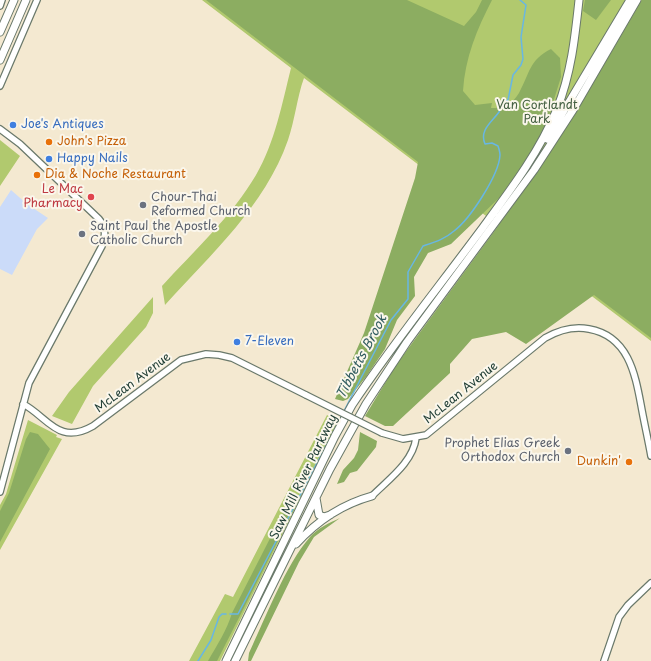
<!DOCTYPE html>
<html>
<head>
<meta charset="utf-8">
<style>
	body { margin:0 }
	canvas { display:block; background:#f4e9d1 }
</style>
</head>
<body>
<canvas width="651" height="661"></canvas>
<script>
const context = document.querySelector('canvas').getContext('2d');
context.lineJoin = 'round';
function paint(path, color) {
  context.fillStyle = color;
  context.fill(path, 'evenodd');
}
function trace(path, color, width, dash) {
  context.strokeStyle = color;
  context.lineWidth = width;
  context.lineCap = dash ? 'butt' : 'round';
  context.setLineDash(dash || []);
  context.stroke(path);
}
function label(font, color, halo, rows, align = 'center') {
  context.font = font + ' "Playpen Sans",sans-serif';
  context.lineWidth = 4;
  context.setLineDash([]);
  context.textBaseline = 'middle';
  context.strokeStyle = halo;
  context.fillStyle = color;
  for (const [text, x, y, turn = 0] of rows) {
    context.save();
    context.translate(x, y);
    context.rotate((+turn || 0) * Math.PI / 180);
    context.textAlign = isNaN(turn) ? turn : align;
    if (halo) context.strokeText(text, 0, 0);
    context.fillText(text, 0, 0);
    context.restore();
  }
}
paint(new Path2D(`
	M11 190 27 204 48 218 37 229 12 275 0 269V207Z`), '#cbdbf9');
paint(new Path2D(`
	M202 0H651V341L304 78C297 97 295 120 288 140 265 206 211 254 165 305L162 286C194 251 232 216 256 175 275 142 282 104 291 68Z
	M0 140 20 156 0 186Z
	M153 297V313L146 327 93 386 72 424 52 416 69 392Z
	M327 415 338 421 220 661H189L225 594 233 597Z
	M28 420 57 435 56 437 62 439 0 550V505L6 494Z`), '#b1c96e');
paint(new Path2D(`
	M206 0H407L464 26 476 12 482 0H492C477 29 465 58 463 91L475 105 492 103 491 108H507C511 103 516 98 519 93 530 73 529 60 551 49L560 58 561 77 546 125 524 163 499 198 451 244 428 253 414 277 415 296 397 320 385 349 366 377 348 399 343 401 335 399 364 333 415 178 418 162Z
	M585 0H611L596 20 583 11Z
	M642 0H651V338L594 295 526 344 506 332 472 339 450 364V373L393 426H385L365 416 396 365 526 188 577 111Z
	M30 432 38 434 50 449 0 542V511L9 493 26 439Z
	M360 432 377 441 376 447 357 471 350 473 344 482 337 484 343 470 354 458 358 450Z
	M291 504 294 509 217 661H208C217 645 227 630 232 613L287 505Z
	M340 518 314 537 299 562 251 661H248L249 653C265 619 286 564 310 537 318 528 329 523 340 518Z`), '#8cad61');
trace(new Path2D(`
	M344 411 391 320 408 299V272L423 246C435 242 445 239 454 231 470 219 499 175 500 155 500 152 499 149 498 146L492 143 485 144C479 130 492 122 499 112 501 110 501 106 502 103L508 100 513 75 521 65 523 59 521 37 526 5 520 0
	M230 614H238L342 415
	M198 661 211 640 219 617 222 614H226`), '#68b7e3', 1.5);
const secondary = new Path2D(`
	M0 6 2 0
	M0 86 37 0
	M0 129 20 144 99 219C106 227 106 236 102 246L29 383 0 492
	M23 404C48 417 58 446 93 426L181 360 206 354 219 355 232 358 306 395
	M382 433 403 439 426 435 545 338C559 330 574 326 589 329 628 336 635 373 641 405 644 422 648 439 651 456
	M372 496C389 479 413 462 416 438
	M604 661 619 617 628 605 651 583`);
const highway = new Path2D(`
	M0 32 14 0
	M0 60 26 0
	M547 139 630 0
	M316 498 319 515 324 517 330 515
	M296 544C317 521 343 504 372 496
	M226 661 335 436 352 405C392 345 438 288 481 230 509 192 539 153 557 109 571 74 575 38 579 0
	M235 661 330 469 366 404 407 342 534 170 573 110 637 0`);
trace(secondary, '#6a796b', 8);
trace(highway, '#6a796b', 9);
trace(secondary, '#fff', 5.5);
trace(highway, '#fff', 7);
const secondaryBridge = new Path2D(`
	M306 395 382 433`);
trace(secondaryBridge, '#6a796b', 8, []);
trace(secondaryBridge, '#fff', 5.5);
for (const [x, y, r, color] of [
	[13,125,4,"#3f7fe0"],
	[49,142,4,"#e8710a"],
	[49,159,4,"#3f7fe0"],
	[37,175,4,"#e8710a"],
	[91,197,4,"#e0444e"],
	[143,205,4,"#6b7280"],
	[82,234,4,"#6b7280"],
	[237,342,4,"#3f7fe0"],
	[568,451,4,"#6b7280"],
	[629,462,4,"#e8710a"]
]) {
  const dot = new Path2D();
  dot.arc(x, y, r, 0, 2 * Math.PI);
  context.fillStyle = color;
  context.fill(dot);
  trace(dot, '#fbf7ec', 1.5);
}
label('12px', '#446042', '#fbf7ec', [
	["Van Cortlandt",537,106],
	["Park",537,120]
]);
label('12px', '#366cbe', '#fbf7ec', [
	["Joe's Antiques",21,125],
	["Happy Nails",57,159],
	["7-Eleven",245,342]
], 'left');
label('12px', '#c56008', '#fbf7ec', [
	["John's Pizza",57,142],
	["Dia & Noche Restaurant",45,175],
	["Dunkin'",621,462,"right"]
], 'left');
label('12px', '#be3a42', '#fbf7ec', [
	["Le Mac",83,190],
	["Pharmacy",83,204]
], 'right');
label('12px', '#5b616d', '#fbf7ec', [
	["Chour-Thai",151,198],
	["Reformed Church",151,212],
	["Saint Paul the Apostle",90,227],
	["Catholic Church",90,241],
	["Prophet Elias Greek",560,444,"right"],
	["Orthodox Church",560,458,"right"]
], 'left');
label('12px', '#1f3d34', '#fbf7ec', [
	["McLean Avenue",133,383,-37],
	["McLean Avenue",461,393,-39],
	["Saw Mill River Parkway",304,477,-64]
]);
label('italic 13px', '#315c60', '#fbf7ec', [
	["Tibbetts Brook",362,357,-62]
]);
</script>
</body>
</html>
